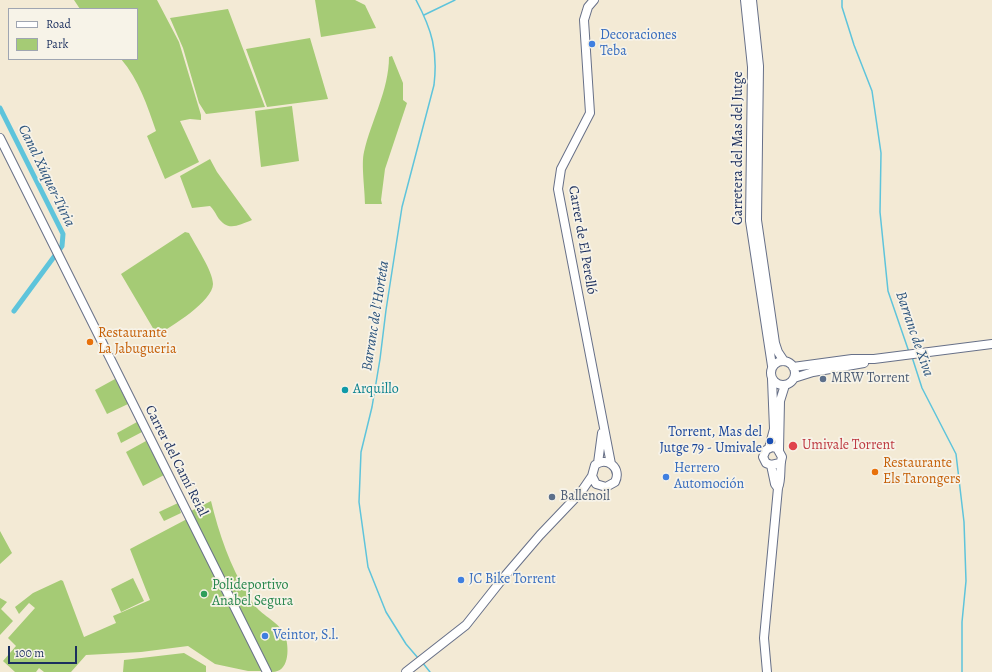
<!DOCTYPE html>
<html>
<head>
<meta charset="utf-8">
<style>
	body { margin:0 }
	#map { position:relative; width:992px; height:672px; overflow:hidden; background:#f3ead5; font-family:Alegreya,serif }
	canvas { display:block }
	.legend { position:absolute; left:8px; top:8px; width:130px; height:52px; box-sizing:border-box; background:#f7f3e8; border:1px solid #9fa5b1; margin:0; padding:5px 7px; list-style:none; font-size:12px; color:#1b2f5e }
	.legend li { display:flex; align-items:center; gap:8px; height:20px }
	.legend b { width:20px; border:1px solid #9fa5b1 }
	.scale { position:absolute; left:8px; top:646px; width:69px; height:18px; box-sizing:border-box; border:2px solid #1b2f5e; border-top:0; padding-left:5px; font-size:12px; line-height:14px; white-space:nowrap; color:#1b2f5e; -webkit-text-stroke:3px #f7f3e8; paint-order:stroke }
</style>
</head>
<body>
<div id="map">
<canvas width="992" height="672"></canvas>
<ul class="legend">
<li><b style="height:5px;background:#fff"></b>Road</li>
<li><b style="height:11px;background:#a5cb75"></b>Park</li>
</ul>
<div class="scale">100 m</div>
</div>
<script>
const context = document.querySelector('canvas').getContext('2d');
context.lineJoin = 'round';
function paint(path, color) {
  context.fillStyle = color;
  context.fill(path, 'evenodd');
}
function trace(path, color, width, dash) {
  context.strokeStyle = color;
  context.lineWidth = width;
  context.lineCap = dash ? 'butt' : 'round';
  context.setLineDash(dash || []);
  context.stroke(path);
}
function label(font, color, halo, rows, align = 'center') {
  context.font = font + ' Alegreya,serif';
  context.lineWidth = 3.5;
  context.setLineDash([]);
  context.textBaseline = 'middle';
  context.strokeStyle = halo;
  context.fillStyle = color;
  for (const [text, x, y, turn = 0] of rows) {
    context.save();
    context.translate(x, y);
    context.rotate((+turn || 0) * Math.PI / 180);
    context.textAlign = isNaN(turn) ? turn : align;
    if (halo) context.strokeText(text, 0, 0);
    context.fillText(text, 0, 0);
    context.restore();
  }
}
paint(new Path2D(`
	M74 0H157L179 42 201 115V120L190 119 180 121 199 162 165 179 147 136 156 131C147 105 139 80 121 59H137V9H80Z
	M315 0H355L365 5 376 28 321 37Z
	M228 9 265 107 206 114 199 103 183 48 170 18Z
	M310 38 328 99 267 107 246 49Z
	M392 56 403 83V100L407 103 385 169 381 200 382 204H365C365 190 361 164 364 152 371 121 389 90 389 57Z
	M292 106 299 161 261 167 255 111Z
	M210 159 217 172 252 220C237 226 227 232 217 216 215 212 213 209 210 206L192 208 180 176Z
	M185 232 189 233C195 245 213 271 213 284 213 301 171 327 157 335L121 274Z
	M115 379 128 404 107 414 95 390Z
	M137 422 142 432 121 443 117 433Z
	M146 441 164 475 143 486 126 452Z
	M211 501C219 534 230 566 248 595 251 599 253 605 257 608 265 617 282 624 286 638 289 650 289 672 272 672L191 511Z
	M178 503 181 513 164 521 159 512Z
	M187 519 262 671H248L215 664 188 646 141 652 86 655 71 672H44L39 668 36 672H15L3 661 16 646 8 638 35 608 29 603 19 614 15 607 33 593 61 580 63 581 84 637 116 623 113 616 150 600 130 549Z
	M0 531 12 553 0 564Z
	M133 578 144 601 121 612 111 589Z
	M0 598 7 602 1 609 13 621 0 635Z
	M184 653 206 666V672H123L124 660Z`), '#a5cb75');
trace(new Path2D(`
	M416 0C432 30 438 51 434 85L402 207 386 310 380 359 372 407 361 452 359 502 368 567 386 612 406 644 418 658
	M842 0V7L854 45 872 91 881 153 880 212 888 291 909 352
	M424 15 455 0
	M912 357 922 388 956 454 964 522 966 581 962 622V672
	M422 662 430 672`), '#5ec4db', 1.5);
trace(new Path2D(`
	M0 108 63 234 62 246 14 311`), '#5ec4db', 5);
const secondary = new Path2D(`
	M594 0 588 7 584 20 590 113 561 169 558 189 611 464
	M745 0 752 67 750 221 772 366
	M752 0 759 66 757 220 775 343 778 352 784 361
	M0 138 267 672
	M771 373a12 12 0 1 1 24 0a12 12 0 1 1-24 0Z
	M793 367 852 359H874L992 344
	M794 378 813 372 864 363
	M769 448 774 429 772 379
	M779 450 780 401 785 385
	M598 463 602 433
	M771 465 775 484 778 488
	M406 672 466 625 504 577 540 535 581 492 592 476 595 465C607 456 622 468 615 482L606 487 596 484 592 476
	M767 672 764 638 778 488C782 478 779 467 782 457L777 448 772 447 766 450 763 457 766 463 771 465 780 463`);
trace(secondary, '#677088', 10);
trace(secondary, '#fff', 8);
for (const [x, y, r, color] of [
	[592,44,4,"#3f7fe0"],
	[90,342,4,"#e8710a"],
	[823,379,4,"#5c6f8a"],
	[345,390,4,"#0f9aa8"],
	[770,441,4,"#1a4fb4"],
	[793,446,5,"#e0444e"],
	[875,472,4,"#e8710a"],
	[666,477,4,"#3f7fe0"],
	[552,497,4,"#5c6f8a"],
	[461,580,4,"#3f7fe0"],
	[204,594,4,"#2e9e5b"],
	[265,636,4,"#3f7fe0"]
]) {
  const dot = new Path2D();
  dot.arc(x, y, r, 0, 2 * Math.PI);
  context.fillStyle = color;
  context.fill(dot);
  trace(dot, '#f7f3e8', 1.5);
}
label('14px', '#366cbe', '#f7f3e8', [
	["Decoraciones",600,36],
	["Teba",600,52],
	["Herrero",674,469],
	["Automoción",674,485],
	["JC Bike Torrent",469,580],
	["Veintor, S.l.",273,636]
], 'left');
label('14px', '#1b2f5e', '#f7f3e8', [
	["Carretera del Mas del Jutge",739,148,-90],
	["Carrer de El Perelló",582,240,80],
	["Carrer del Camí Reial",176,461,63]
]);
label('14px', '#c56008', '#f7f3e8', [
	["Restaurante",98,334],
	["La Jabugueria",98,350],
	["Restaurante",883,464],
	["Els Tarongers",883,480]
], 'left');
label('14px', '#4e5e75', '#f7f3e8', [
	["MRW Torrent",831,379],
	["Ballenoil",560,497]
], 'left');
label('14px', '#0d838f', '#f7f3e8', [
	["Arquillo",353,390]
], 'left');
label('14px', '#164399', '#f7f3e8', [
	["Torrent, Mas del",762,433],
	["Jutge 79 - Umivale",762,449]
], 'right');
label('14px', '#be3a42', '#f7f3e8', [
	["Umivale Torrent",802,446]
], 'left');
label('14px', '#27864d', '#f7f3e8', [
	["Polideportivo",212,586],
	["Anabel Segura",212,602]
], 'left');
label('italic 15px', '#2c547d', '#f7f3e8', [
	["Canal Xúquer-Túria",46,176,64],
	["Barranc de l'Horteta",376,316,-81],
	["Barranc de Xiva",914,334,71]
]);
</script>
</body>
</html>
